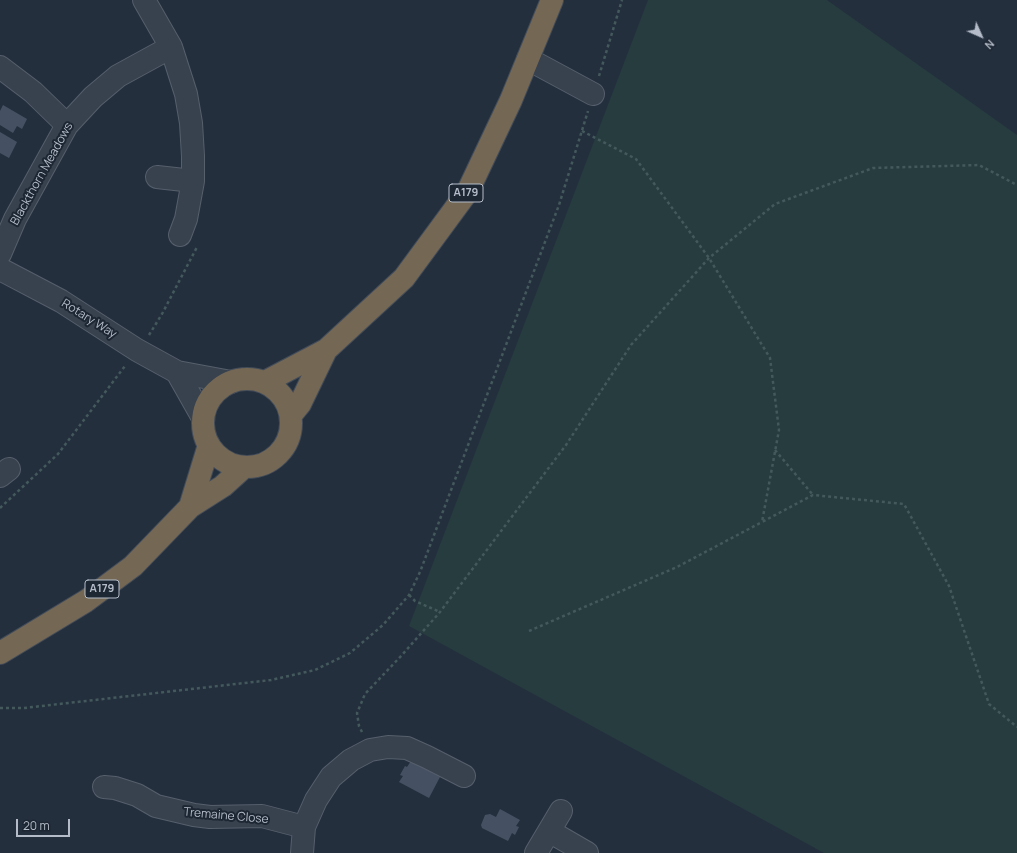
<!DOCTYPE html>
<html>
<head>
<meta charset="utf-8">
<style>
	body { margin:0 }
	#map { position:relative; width:1017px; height:853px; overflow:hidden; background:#242f3e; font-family:Manrope,sans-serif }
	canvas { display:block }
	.north { position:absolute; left:961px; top:16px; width:40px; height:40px; -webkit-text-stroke:3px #1d2633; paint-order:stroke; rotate:135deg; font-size:11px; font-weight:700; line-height:16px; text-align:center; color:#b4bcc9 }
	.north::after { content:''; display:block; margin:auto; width:14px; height:18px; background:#b4bcc9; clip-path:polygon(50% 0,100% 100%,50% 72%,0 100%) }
	.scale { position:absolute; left:16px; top:819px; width:54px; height:18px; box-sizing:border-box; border:2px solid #b4bcc9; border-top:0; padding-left:5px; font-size:12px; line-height:14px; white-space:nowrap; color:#b4bcc9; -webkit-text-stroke:3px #1d2633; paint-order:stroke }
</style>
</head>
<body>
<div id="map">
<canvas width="1017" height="853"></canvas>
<div class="north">N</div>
<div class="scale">20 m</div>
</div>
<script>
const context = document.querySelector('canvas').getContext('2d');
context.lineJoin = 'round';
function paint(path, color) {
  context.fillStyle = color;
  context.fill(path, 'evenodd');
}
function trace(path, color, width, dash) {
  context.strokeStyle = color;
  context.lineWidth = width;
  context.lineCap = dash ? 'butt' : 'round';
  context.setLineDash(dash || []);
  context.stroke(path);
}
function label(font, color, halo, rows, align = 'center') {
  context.font = font + ' Manrope,sans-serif';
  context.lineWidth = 4;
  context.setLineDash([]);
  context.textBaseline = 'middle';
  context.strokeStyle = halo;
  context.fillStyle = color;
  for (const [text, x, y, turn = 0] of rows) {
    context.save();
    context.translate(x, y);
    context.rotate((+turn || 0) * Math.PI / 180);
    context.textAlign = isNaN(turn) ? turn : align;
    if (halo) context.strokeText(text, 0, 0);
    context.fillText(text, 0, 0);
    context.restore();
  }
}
paint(new Path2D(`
	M648 0H827L1017 135V853H824L409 626Z`), '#263c3f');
paint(new Path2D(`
	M3 105 27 119 22 129 17 126 13 133 0 125V111Z
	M0 132 17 142 9 158 0 153Z
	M411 761 440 777 429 798 399 782 403 776 400 775 405 766 407 767Z
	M500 809 520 820 516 826 519 827 515 835 512 833 508 841 482 828 481 825 485 815 490 814 496 817Z`), '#455162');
const minor = new Path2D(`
	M144 0 171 47 186 94 191 123 193 156V181L186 219 180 235
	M528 59 593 94
	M0 67 33 92 67 125
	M157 177 193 181
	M0 254 15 219 67 125 93 97 118 76 171 47
	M0 269 61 301 137 350 177 372 231 382
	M177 372 203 418
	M0 476 9 469
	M104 787 115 788 137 795 156 806 194 815 210 817 262 816 304 827
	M549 831 587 853
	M302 853 304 827 316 800 331 777 351 760 370 750 388 747 407 748 427 757 464 776
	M536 853 561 811`);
const highway = new Path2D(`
	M203 423a44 44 0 1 1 88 0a44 44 0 1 1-88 0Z
	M265 382 326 350 404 278 468 191 511 100 552 0
	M291 415 300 404 326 350
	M190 507 209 445
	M0 653 86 601 133 566 190 507 223 486 244 467`);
trace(minor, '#565f6c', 24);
trace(highway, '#434c59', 24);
trace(new Path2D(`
	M599 76 622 0
	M582 131 636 159 709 258 770 358 779 430 762 522 813 495 904 504 949 586 989 704 1017 727
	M149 335 162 314 197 247
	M775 450 813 495
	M0 508 58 454 125 366
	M409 595 415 601 440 612
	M529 631 677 567 762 522
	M0 708H24L271 680 315 670 350 653 383 625 409 595 420 572 559 205 588 111
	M362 732 359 726 357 713 365 694 402 655 440 612 566 445 631 345 709 258 775 204 873 168 979 165 1017 185`), '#44595c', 2.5, [3, 3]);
trace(minor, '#38414e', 22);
trace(highway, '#746855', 22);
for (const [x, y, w] of [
	[466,193,34],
	[102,589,34]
]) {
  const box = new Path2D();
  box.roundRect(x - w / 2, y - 9, w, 18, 3);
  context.fillStyle = '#1d2633';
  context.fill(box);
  trace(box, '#b4bcc9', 1);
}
label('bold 11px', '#b4bcc9', null, [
	["A179",466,193],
	["A179",102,589]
]);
label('12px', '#b4bcc9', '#1d2633', [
	["Blackthorn Meadows",42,174,-61],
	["Rotary Way",89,319,32],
	["Tremaine Close",226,816,5]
]);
</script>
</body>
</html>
